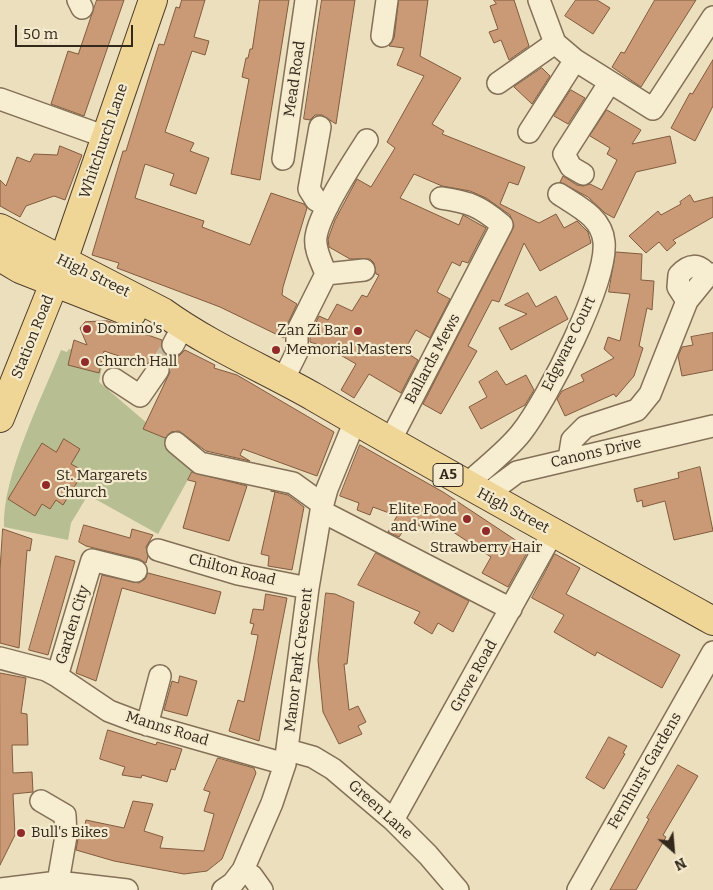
<!DOCTYPE html>
<html>
<head>
<meta charset="utf-8">
<style>
	body { margin:0 }
	#map { position:relative; width:713px; height:890px; overflow:hidden; background:#ecdfbe; font-family:Bitter,serif }
	canvas { display:block }
	.north { position:absolute; left:648px; top:825px; width:50px; height:50px; -webkit-text-stroke:4px #f4eacd; paint-order:stroke; rotate:153deg; font-size:14px; font-weight:700; line-height:20px; text-align:center; color:#33281c }
	.north::after { content:''; display:block; margin:auto; width:18px; height:22px; background:#33281c; clip-path:polygon(50% 0,100% 100%,50% 72%,0 100%) }
	.scale { position:absolute; left:15px; top:25px; width:118px; height:22px; box-sizing:border-box; border:2px solid #33281c; border-top:0; padding-left:6px; font-size:15px; line-height:18px; white-space:nowrap; color:#33281c; -webkit-text-stroke:4px #f4eacd; paint-order:stroke }
</style>
</head>
<body>
<div id="map">
<canvas width="713" height="890"></canvas>
<div class="north">N</div>
<div class="scale">50 m</div>
</div>
<script>
const context = document.querySelector('canvas').getContext('2d');
context.lineJoin = 'round';
function paint(path, color) {
  context.fillStyle = color;
  context.fill(path, 'evenodd');
}
function trace(path, color, width, dash) {
  context.strokeStyle = color;
  context.lineWidth = width;
  context.lineCap = dash ? 'butt' : 'round';
  context.setLineDash(dash || []);
  context.stroke(path);
}
function label(font, color, halo, rows, align = 'center') {
  context.font = font + ' Bitter,serif';
  context.lineWidth = 4.5;
  context.setLineDash([]);
  context.textBaseline = 'middle';
  context.strokeStyle = halo;
  context.fillStyle = color;
  for (const [text, x, y, turn = 0] of rows) {
    context.save();
    context.translate(x, y);
    context.rotate((+turn || 0) * Math.PI / 180);
    context.textAlign = isNaN(turn) ? turn : align;
    if (halo) context.strokeText(text, 0, 0);
    context.fillText(text, 0, 0);
    context.restore();
  }
}
paint(new Path2D(`
	M69 349 104 357 99 382 196 465 158 534 88 495 71 523 68 540 4 527C2 476 42 398 61 350L67 352Z`), '#b7be92');
const building = new Path2D(`
	M97 0H124L84 116 51 104 68 51 78 54Z
	M182 0H205L194 37 209 41 205 55 192 51 165 132 194 143 190 151 209 158 196 194 170 185 174 174 145 164 135 198 204 221 202 227 250 245 271 193 304 204 307 208 283 287 282 295 297 304 286 327 284 338 220 307 117 268 119 263 92 255 123 151H126L159 44 164 45 176 7 179 8Z
	M260 0H289L260 180 231 174 249 79 242 77 246 58H248L250 49H252Z
	M322 0H355L336 124 322 115H315L310 120 304 119Z
	M399 0H428L420 56 461 78 432 124 444 131 442 134 525 167 518 185 509 182 500 204 539 223 556 214 564 228 577 221 588 232 591 243 540 271 524 243 499 302 492 300 468 346 477 351 441 414 423 404 514 226 510 215 486 198 470 191 442 186 414 174 400 198 459 225 463 215 486 228 468 263 462 261 460 266 452 262 437 292 450 299 430 338 416 330 404 351 418 360 401 393 369 374 354 398 341 390 356 364 330 349 310 342V335L319 316 328 320 337 304 352 311 362 295 367 297 379 275 376 274 374 263 370 259H350L329 247 328 239 335 220 357 179 371 187 395 148 387 142 424 76 397 65 404 48 389 46 394 38Z
	M494 0H514L529 46 509 60 501 40 494 43 489 32 498 29 490 6 496 4Z
	M576 0H597L610 8 593 34 565 16Z
	M655 0H696L641 87 612 67 621 52 624 53Z
	M713 60V106L695 141 671 128 690 93 692 94Z
	M542 68 550 76 532 104 514 87Z
	M571 90 585 98 568 124 554 116Z
	M607 110 641 130 632 144 670 136 676 163 636 172 614 218 605 213 588 197 560 182 563 176 577 185 583 186 590 184 602 190 617 160 607 154 610 148 590 136Z
	M60 146 82 155 65 200 54 196 26 206 20 217 0 206V180L6 186 17 157 30 162 34 154 57 155Z
	M690 195 694 202 713 197V217L673 240 676 243 667 251 659 242 646 253 629 236 658 211 661 215 681 204 680 202Z
	M616 252 642 254 641 280 654 281 652 310 647 308 639 346 643 348 634 376 616 397 614 394 565 416 557 399 562 391 584 381 581 375 614 358 604 349 608 337 620 341 630 294 609 292Z
	M528 293 536 307 556 296 568 319 511 350 499 328 527 314 505 305Z
	M108 321 162 340V351L168 356H179L185 350 215 365 214 368 237 375 334 432 317 476 243 449 240 455 250 461 206 451 179 431 171 432 165 438 143 429 170 372 165 360 153 359 146 365 104 351 99 373 68 365 74 340 87 345 80 328 85 322Z
	M713 333V370L682 376 678 356 682 347 693 345 691 337Z
	M497 371 506 385 526 375 534 390 525 405 481 429 469 407 487 397 479 382Z
	M64 439 80 449 71 464 84 471 63 505 56 500 50 509 42 504 35 516 8 499 42 443 56 452Z
	M360 445 443 492 529 549 508 587 482 573 491 557 438 522 433 533 410 521 399 537 388 532 397 516 373 507 370 515 357 510 359 503 340 496Z
	M700 467 713 531 674 540 665 501 643 507 642 500 637 502 634 489 679 478 678 473Z
	M192 472 247 486 229 541 183 528 196 482 188 480Z
	M271 491 288 495 304 507 292 570 268 566 269 556 261 554 275 492Z
	M84 525 130 538 132 529 153 535 146 547 148 556 146 563 139 559 86 546 79 542Z
	M3 529 32 539 30 551 27 550 19 648 0 643V570Z
	M376 553 469 601 453 632 438 623 432 634 414 623 420 612 358 585Z
	M555 554 580 568 566 594 680 655 662 688 597 652 595 656 554 632 564 615 532 598Z
	M56 556 75 561 48 655 29 650Z
	M148 573 221 592 215 614 122 588 96 681 76 673 102 575 139 583 145 579Z
	M326 593 335 594 354 602 347 664H344L349 710 358 706 366 722 358 726 362 734 339 744 323 712 318 660Z
	M266 594 287 598 259 741 229 731 238 700 244 702 254 656 258 635 251 634 254 624 250 623 253 609 263 610Z
	M0 673 26 678 21 713 27 714 28 745H12L13 773 32 772 33 792 13 794 15 835 0 865Z
	M180 676 197 681 187 716 164 710 172 681 178 683Z
	M108 730 156 745 157 742 182 749 175 770 171 769 167 782 142 775 141 778 122 775 125 767 100 759Z
	M609 737 627 746 623 753 625 754 604 789 586 778Z
	M218 758 254 768 256 773 222 859 207 871 184 874 114 861 76 850 79 833 83 834 86 820 124 828 133 801 153 804 144 831 163 837 160 848 204 851 214 814 204 811 210 792 204 790Z
	M678 765 698 776 663 835 666 837 636 890H610L649 819 647 818Z`);
paint(building, '#c99a75');
trace(building, '#825b3e', 1);
trace(new Path2D(`
	M158 370 173 345`), '#c7ba9e', 21, [21, 11]);
const minor = new Path2D(`
	M78 0 82 8
	M539 0 555 43 575 60 653 109 713 17
	M382 36 387 0
	M498 83 555 43
	M0 99 106 137
	M320 127 309 189 316 200 328 206
	M529 132 575 60
	M283 159 306 0
	M583 174 571 167 564 154 610 82
	M326 274C322 263 314 249 316 237 319 213 353 162 367 140
	M687 301 678 287 679 275C689 264 698 263 708 275
	M173 345 183 326
	M114 379 140 396 158 370
	M283 380 297 352V332L326 274 364 270
	M390 441 502 225C480 206 469 202 441 198
	M176 443 200 463 293 483 322 504
	M569 459 572 440 585 427 637 410 650 394 687 301 708 275 713 274
	M466 485C484 468 506 452 521 433 547 400 608 282 604 242 602 217 577 206 559 194
	M486 495 517 472 713 426
	M321 511 511 609
	M158 550 238 574 308 588
	M0 658 46 670 57 676 92 560 136 571
	M57 676 109 711 138 722 285 764
	M147 725 160 676
	M288 750 313 757 333 769 393 820 428 855 458 890
	M41 801 65 815 66 836 58 882
	M393 820 553 532
	M243 870 252 876 262 890
	M0 889 58 882 127 890
	M223 890 233 883 243 870 272 803 285 764 308 588 321 511 327 489 355 421
	M578 890 713 652`);
const major = new Path2D(`
	M0 228 163 312C210 346 265 369 314 397 446 474 580 547 713 621
	M0 257 20 269 132 313
	M0 418 63 261 153 0`);
trace(minor, '#837057', 24);
trace(major, '#513e2c', 30);
trace(minor, '#f7edd0', 21);
trace(major, '#efd696', 28);
for (const [x, y, r, color] of [
	[87,329,5,"#902b29"],
	[358,331,5,"#902b29"],
	[276,350,5,"#902b29"],
	[85,362,5,"#902b29"],
	[46,485,5,"#902b29"],
	[467,519,5,"#902b29"],
	[486,531,5,"#902b29"],
	[21,833,5,"#902b29"]
]) {
  const dot = new Path2D();
  dot.arc(x, y, r, 0, 2 * Math.PI);
  context.fillStyle = color;
  context.fill(dot);
  trace(dot, '#f4eacd', 2);
}
for (const [x, y, w] of [
	[448,475,30]
]) {
  const box = new Path2D();
  box.roundRect(x - w / 2, y - 11.5, w, 23, 4);
  context.fillStyle = '#f4eacd';
  context.fill(box);
  trace(box, '#33281c', 1);
}
label('bold 14px', '#33281c', null, [
	["A5",448,475]
]);
label('15px', '#33281c', '#f4eacd', [
	["Mead Road",295,79,-82],
	["Whitchurch Lane",104,141,-71],
	["High Street",93,276,26],
	["Station Road",33,337,-68],
	["Edgware Court",569,344,-64],
	["Ballards Mews",433,359,-62],
	["Canons Drive",596,453,-13],
	["High Street",513,511,28],
	["Chilton Road",232,570,14],
	["Garden City",73,625,-73],
	["Manor Park Crescent",299,660,-83],
	["Grove Road",474,676,-61],
	["Manns Road",167,729,17],
	["Fernhurst Gardens",645,771,-60],
	["Green Lane",380,810,42]
]);
label('15px', '#33281c', '#f4eacd', [
	["Domino's",97,329],
	["Zan Zi Bar",348,331,"right"],
	["Memorial Masters",286,350],
	["Church Hall",95,362],
	["St. Margarets",56,476],
	["Church",56,493],
	["Elite Food",457,510,"right"],
	["and Wine",457,527,"right"],
	["Strawberry Hair",486,548,"center"],
	["Bull's Bikes",31,833]
], 'left');
</script>
</body>
</html>
